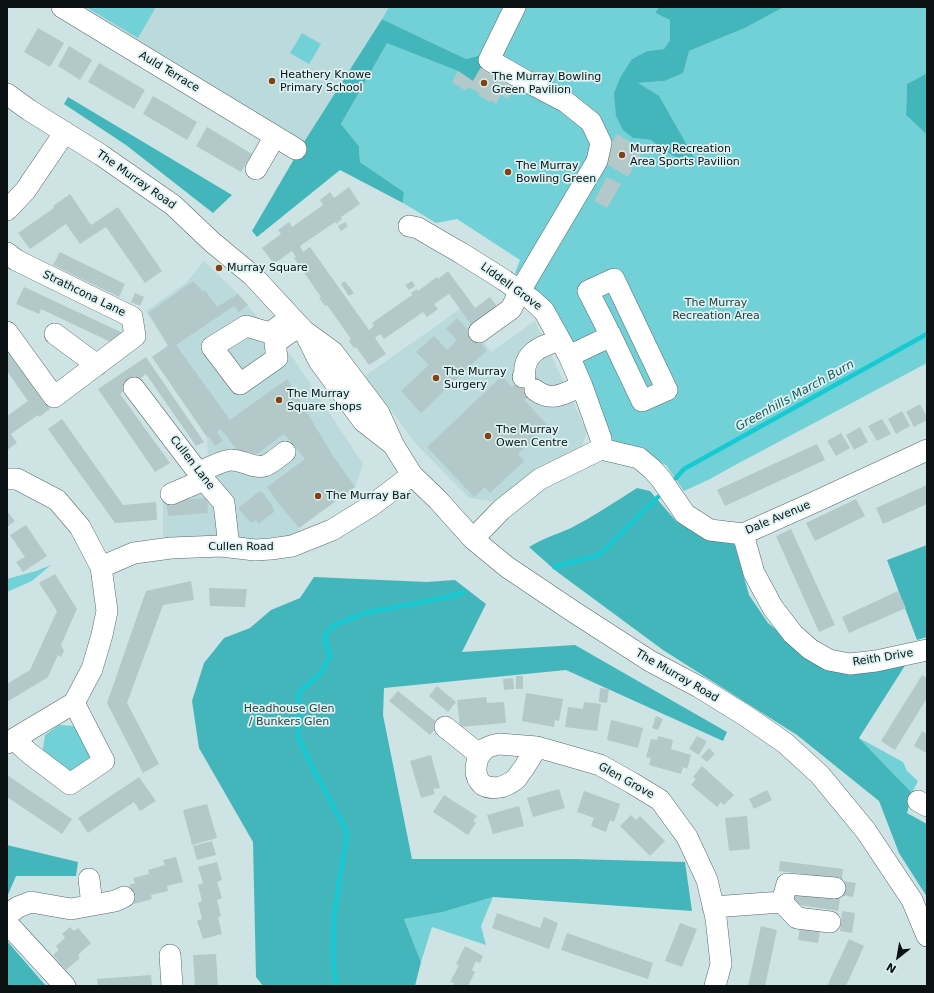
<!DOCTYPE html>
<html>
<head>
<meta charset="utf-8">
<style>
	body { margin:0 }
	#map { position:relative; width:934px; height:993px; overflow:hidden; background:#cee4e4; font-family:"DejaVu Sans",sans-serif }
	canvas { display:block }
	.frame { position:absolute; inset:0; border:8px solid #0b1213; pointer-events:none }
	.north { position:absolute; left:878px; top:937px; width:40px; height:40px; -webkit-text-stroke:3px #dbf1f2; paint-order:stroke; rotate:211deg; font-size:11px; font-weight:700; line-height:16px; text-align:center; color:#0b1213 }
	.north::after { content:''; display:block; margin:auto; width:14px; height:18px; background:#0b1213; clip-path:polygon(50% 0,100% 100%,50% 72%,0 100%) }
</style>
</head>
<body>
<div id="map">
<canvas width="934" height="993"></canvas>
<div class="frame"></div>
<div class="north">N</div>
</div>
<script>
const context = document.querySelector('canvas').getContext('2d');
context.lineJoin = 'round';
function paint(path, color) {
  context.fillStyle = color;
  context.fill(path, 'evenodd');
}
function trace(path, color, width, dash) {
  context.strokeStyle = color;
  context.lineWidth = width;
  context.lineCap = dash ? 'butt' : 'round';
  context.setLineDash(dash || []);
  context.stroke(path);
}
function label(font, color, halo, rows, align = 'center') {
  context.font = font + ' "DejaVu Sans",sans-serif';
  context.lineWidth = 3.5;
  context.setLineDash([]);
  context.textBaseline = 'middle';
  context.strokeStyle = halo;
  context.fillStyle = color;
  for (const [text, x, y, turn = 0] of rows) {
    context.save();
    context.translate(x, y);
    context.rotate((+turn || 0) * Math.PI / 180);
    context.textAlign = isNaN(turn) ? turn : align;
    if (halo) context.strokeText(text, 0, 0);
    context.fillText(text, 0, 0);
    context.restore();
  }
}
paint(new Path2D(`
	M79 7H389L304 142Z
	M204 261 238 294 293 358 363 464 355 487 299 528V535L250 539 163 543V491L208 460 207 437 152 357 168 345 146 311 187 282Z
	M460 309 491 352 535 321 587 432 581 449 497 502 469 498 417 445 365 376Z`), '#bbdadb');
paint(new Path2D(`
	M86 7H156L138 38Z
	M389 7H659L655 13 670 20V40L664 49 647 51 632 59 633 138 651 140 660 148 682 161 696 163 638 83 664 81 689 51 745 28 784 7H927V73L907 84 906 115 927 135V363L737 464 710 479 684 491 666 465 613 443 555 308 515 273 520 260 457 219 436 223 403 203 404 192 360 162 359 146 341 124 387 42 458 71 485 54 466 59 382 19Z
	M302 33 321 44 309 64 290 53Z
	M51 565 32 581 7 592V579L36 571Z
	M59 725 74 726 82 733 92 755 91 762 68 774 42 755 45 735Z
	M859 738 903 762 907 771 918 781 912 793Z
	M493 897 481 926 486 945 432 927 421 962 404 919 443 912Z`), '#71d1d6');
paint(new Path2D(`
	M659 7H784L745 28 689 51 683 73 664 81 638 83 659 96 697 163 682 161 660 148 651 140 633 138 623 130 616 116 614 93 620 78 632 59 647 51 664 49 670 40V20L655 13Z
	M382 19 466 59 485 54 483 64 473 81 458 71 387 43 341 124 359 146 360 162 404 192 403 203 340 170 257 237 252 231 304 142Z
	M927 73V135L906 115 907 84Z
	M68 97 232 195 213 213 126 145 64 104Z
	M637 488 650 491 676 521 702 537 733 539 749 595 768 623 808 656 906 664 859 738 912 793 907 813 927 824V897L899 853 879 801 797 735 663 650 556 571 529 547C542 539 557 534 571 528 594 516 615 502 637 488Z
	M927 545V637L917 640 887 560Z
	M314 577 427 582 455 580 486 604 462 652 575 645 727 732 723 741 566 670 384 688 383 715 412 859H574L685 862 692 911 493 897 443 912 404 919 421 962 415 986H263L256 977 253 842 199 748 192 701 204 663 224 638 250 628 271 610 300 598Z
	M7 845 78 862 76 876H16L7 897Z
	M7 941 46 986H7Z`), '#43b6bc');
trace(new Path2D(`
	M676 478 684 469 927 334
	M554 567 599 555 658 497
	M336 986 333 959 334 916 347 832 314 771 298 737 299 692 321 673 330 656 324 636 334 625 365 613 448 597 464 592`), '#15cad2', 4.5);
paint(new Path2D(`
	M38 28 64 43 50 67 24 52Z
	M69 46 92 60 80 80 58 66Z
	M99 63 145 90 134 109 88 82Z
	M483 64 517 84 508 99 501 95 496 104 490 100V102L478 95 479 93 468 87 466 91 452 82 458 71 473 81Z
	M153 96 197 122 187 140 143 114Z
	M207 127 252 154 241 172 196 146Z
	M617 134 644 149 628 177 601 161Z
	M607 177 621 184 607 208 594 201Z
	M349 187 360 204 341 217 342 219 336 224 335 222 300 246 303 252 310 247 369 330 374 326 372 323 412 295 411 293 417 289 418 291 437 277 438 279 448 271 475 308 490 297 498 308 472 326 449 294 434 304 438 309 427 317 423 312 384 339 380 334 375 338 386 354 369 365 356 347 354 348 349 341 351 339 327 305 325 306 319 298 321 297 294 258 296 257 292 251 274 264 262 248 281 234 278 230 289 222 292 227 323 205 320 200 330 192 334 198Z
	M70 194 91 225 118 207 162 271 145 283 106 227 80 244 66 224 30 249 18 233 54 208 53 206Z
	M345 222 348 226 341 231 338 226Z
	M60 252 125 284 119 297 53 265Z
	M193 281 203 292 205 290 217 307 238 294 248 305 239 312 234 306 176 345 230 420 287 379 333 456 355 487 299 528 280 505 267 487 305 459 284 434 253 457 240 454 221 429 217 432 223 441 215 446 208 436 207 437 152 357 168 346 148 313Z
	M345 281 354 293 349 296 341 284Z
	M412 281 415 286 409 290 405 285Z
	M24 287 123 333 117 345 41 309 39 314 16 304Z
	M135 293 144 297 140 306 131 302Z
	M457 318 487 350 421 413 401 391 429 365 416 352 434 336 447 350 457 340 446 329Z
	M7 348 50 409 39 417 38 415 11 434 17 443 7 450V416L28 401 7 371Z
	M146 357 204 442 196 446 146 374 120 394 170 463 155 472 98 389Z
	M530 370 543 383 524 400 548 426 518 454 524 461 490 493 485 487 474 497 427 447 502 376 512 387Z
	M920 404 927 417V420L914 427 906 412Z
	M902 411 910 426 896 434 888 419Z
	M62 419 123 505 156 502 157 520 115 523 48 429Z
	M882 419 891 434 877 441 868 426Z
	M860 427 868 442 854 450 846 435Z
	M841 433 850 448 836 456 827 441Z
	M817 444 825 460 725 506 717 490Z
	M927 485V504L883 524 876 508Z
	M260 491 264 494 273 507 274 512 258 524 256 520 251 523 238 508Z
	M207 498 208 513 168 516 166 501Z
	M856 499 865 516 815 541 806 523Z
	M7 511 15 521 7 527Z
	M26 525 47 556 23 572 16 562 25 557 10 535Z
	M791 529 835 625 819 632 776 536Z
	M55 574 77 609 61 645 64 651 61 657 58 655 48 677 7 702V684L30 670 57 611 39 583Z
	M191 581 194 600 163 605 127 703 159 764 143 773 107 703 146 591Z
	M209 588 247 589 245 607 210 606Z
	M898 591 906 608 849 633 842 617Z
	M922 675 927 678V698L895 750 881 741Z
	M516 676H523V689H516Z
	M513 678 514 689 504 690 503 679Z
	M437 686 456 702 448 712 429 696Z
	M600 688 609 689 607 703 599 702Z
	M398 691 439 724 430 735 389 701Z
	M526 693 563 699 559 721 555 720 554 727 522 721Z
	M486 697 487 703 504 702 506 723 460 727 457 700Z
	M584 702 601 704 597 731 565 727 568 707 583 709Z
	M656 716 663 719 658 730 652 728Z
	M611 720 643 728 638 748 607 740Z
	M922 731 927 734V753L914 746Z
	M658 736 673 740 671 749 691 755 687 769 683 767 681 774 649 765 651 758 646 757 651 739 657 740Z
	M697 736 707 741 699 755 689 749Z
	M709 748 715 754 707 762 701 757Z
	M431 755 440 788 433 789 435 794 421 798 410 761Z
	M702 766 734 795 724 805 721 802 717 807 691 785 696 779 693 777Z
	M7 775 72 819 62 834 7 797Z
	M139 777 156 801 140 811 134 802 88 833 78 818Z
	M559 789 565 808 533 817 527 798Z
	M767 790 772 800 754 809 749 799Z
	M584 791 620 804 614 822 610 820 606 832 591 826 594 818 577 812Z
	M444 795 477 816 473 821 476 823 468 835 433 812Z
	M207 804 217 838 192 845 183 810Z
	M519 806 524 826 493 834 487 815Z
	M631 815 636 820 640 816 665 841 650 856 620 826Z
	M747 816 750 849 729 851 725 818Z
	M212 841 216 855 197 860 193 846Z
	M176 857 183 882 167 886 168 891 151 895 152 899 134 904 129 885 135 883 133 878 149 874 148 870 165 865 163 860Z
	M780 861 843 869 842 879 779 871Z
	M217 862 222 880 217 882 222 898 217 900 221 916 218 917 222 934 203 939 197 921 202 919 198 903 202 901 198 885 203 883 198 867Z
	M842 881 856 883 853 897 840 895Z
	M795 891 840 899 838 911 793 904Z
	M842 911 855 913 852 933 840 931Z
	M497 913 540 928 544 917 558 923 549 949 492 928Z
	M680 923 697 929 682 967 665 961Z
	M761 926 777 930 765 986H748Z
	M70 927 74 931 78 928 91 943 78 955 80 958 66 970 53 955 59 950 56 946 65 938 62 934Z
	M800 927 820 931 818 943 798 940Z
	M567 933 653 963 648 979 561 950Z
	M849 939 864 946 846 986H827Z
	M465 946 483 956 480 963 476 961 472 970 475 972 468 986H452L454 983 450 982 459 965 456 964Z
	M216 954 218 986H195L193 955Z
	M151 975 152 986H98L97 979Z`), '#b3c8c9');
const minor = new Path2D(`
	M62 7 296 149
	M7 94 29 110 101 155 173 205 212 242 253 276 304 331 333 352 379 413 394 446 412 475 438 500 473 539 507 567 574 612 650 661 699 687 746 716 785 743 820 775 866 831 912 900 927 936
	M256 169 275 136
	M7 210 25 191 65 132
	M409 226 418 228 435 238 461 253 504 280 532 300 544 311 569 356 582 386 601 439V449
	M7 253 16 260 132 317 135 336 54 397 7 332
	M291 317 270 333 246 326 212 347 240 384 277 358 275 343 299 326
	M479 332 511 309 520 291 597 161 601 143 591 122 566 102 526 81 489 60 515 7
	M305 333 319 361 363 421 391 443
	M55 334 97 365
	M569 356 611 336 588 291 614 279 667 390 642 401 611 336
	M523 377H525C522 353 541 346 560 340
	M134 388 204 480 224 503 229 547
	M535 390C552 403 565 393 582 386
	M601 449 639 458 652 469 661 479 685 514 710 530 743 534 817 501 927 450
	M198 473C208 468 219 462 230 460 241 459 254 469 264 466 269 465 280 456 285 452
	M7 479H17L57 500 80 527 101 567 107 611 102 635 92 669 74 703 7 743
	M171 494 204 480
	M743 534 754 573 773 608 793 634 810 649 829 660 850 664 876 661 927 650
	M473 539 501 510 540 479 601 449
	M101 567 134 553 171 548 221 546 255 550 271 549 292 546 332 530 371 506 412 475
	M445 727 480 755
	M14 739 29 753 70 784 104 761 74 703
	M499 744 537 747C533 754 528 761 524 768 521 771 519 775 517 778 512 783 506 785 501 787 495 788 488 788 483 785 472 776 475 757 485 749 489 746 494 745 499 744Z
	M537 747 555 752 600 765 632 783 660 800 687 837 707 880 716 918 721 964 715 986
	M918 801 927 806
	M89 879 92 905
	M782 902 787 884 835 888
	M713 907 782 902 797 918 830 922
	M7 915 18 907 31 902 71 909 115 901 124 897
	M7 923 65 986
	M170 955 172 986`);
trace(minor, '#556869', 22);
trace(minor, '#fff', 21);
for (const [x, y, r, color] of [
	[272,81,4,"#844113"],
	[484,83,4,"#844113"],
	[622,155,4,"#844113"],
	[508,172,4,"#844113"],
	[219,268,4,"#844113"],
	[436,378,4,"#844113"],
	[279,400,4,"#844113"],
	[488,436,4,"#844113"],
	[318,496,4,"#844113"]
]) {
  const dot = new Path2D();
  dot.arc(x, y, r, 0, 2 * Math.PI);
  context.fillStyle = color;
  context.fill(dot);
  trace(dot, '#dbf1f2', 1.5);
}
label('11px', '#0b1213', '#dbf1f2', [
	["Auld Terrace",169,72,31],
	["The Murray Road",136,180,35],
	["Liddell Grove",511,287,36],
	["Strathcona Lane",84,294,26],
	["Cullen Lane",192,463,52],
	["Dale Avenue",778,518,-23],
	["Cullen Road",241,547],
	["Reith Drive",883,658,-9],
	["The Murray Road",677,676,30],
	["Glen Grove",626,781,29]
]);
label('11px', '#0b1213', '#dbf1f2', [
	["Heathery Knowe",280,75],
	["Primary School",280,88],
	["The Murray Bowling",492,77],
	["Green Pavilion",492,90],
	["Murray Recreation",630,149],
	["Area Sports Pavilion",630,162],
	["The Murray",516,166],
	["Bowling Green",516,179],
	["Murray Square",227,268],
	["The Murray",444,372],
	["Surgery",444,385],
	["The Murray",287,394],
	["Square shops",287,407],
	["The Murray",496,430],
	["Owen Centre",496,443],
	["The Murray Bar",326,496]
], 'left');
label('11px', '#284243', '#dbf1f2', [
	["The Murray",716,303],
	["Recreation Area",716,316],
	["Headhouse Glen",289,709],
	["/ Bunkers Glen",289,722]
]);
label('italic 12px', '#155659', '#dbf1f2', [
	["Greenhills March Burn",795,396,-29]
]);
</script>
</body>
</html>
